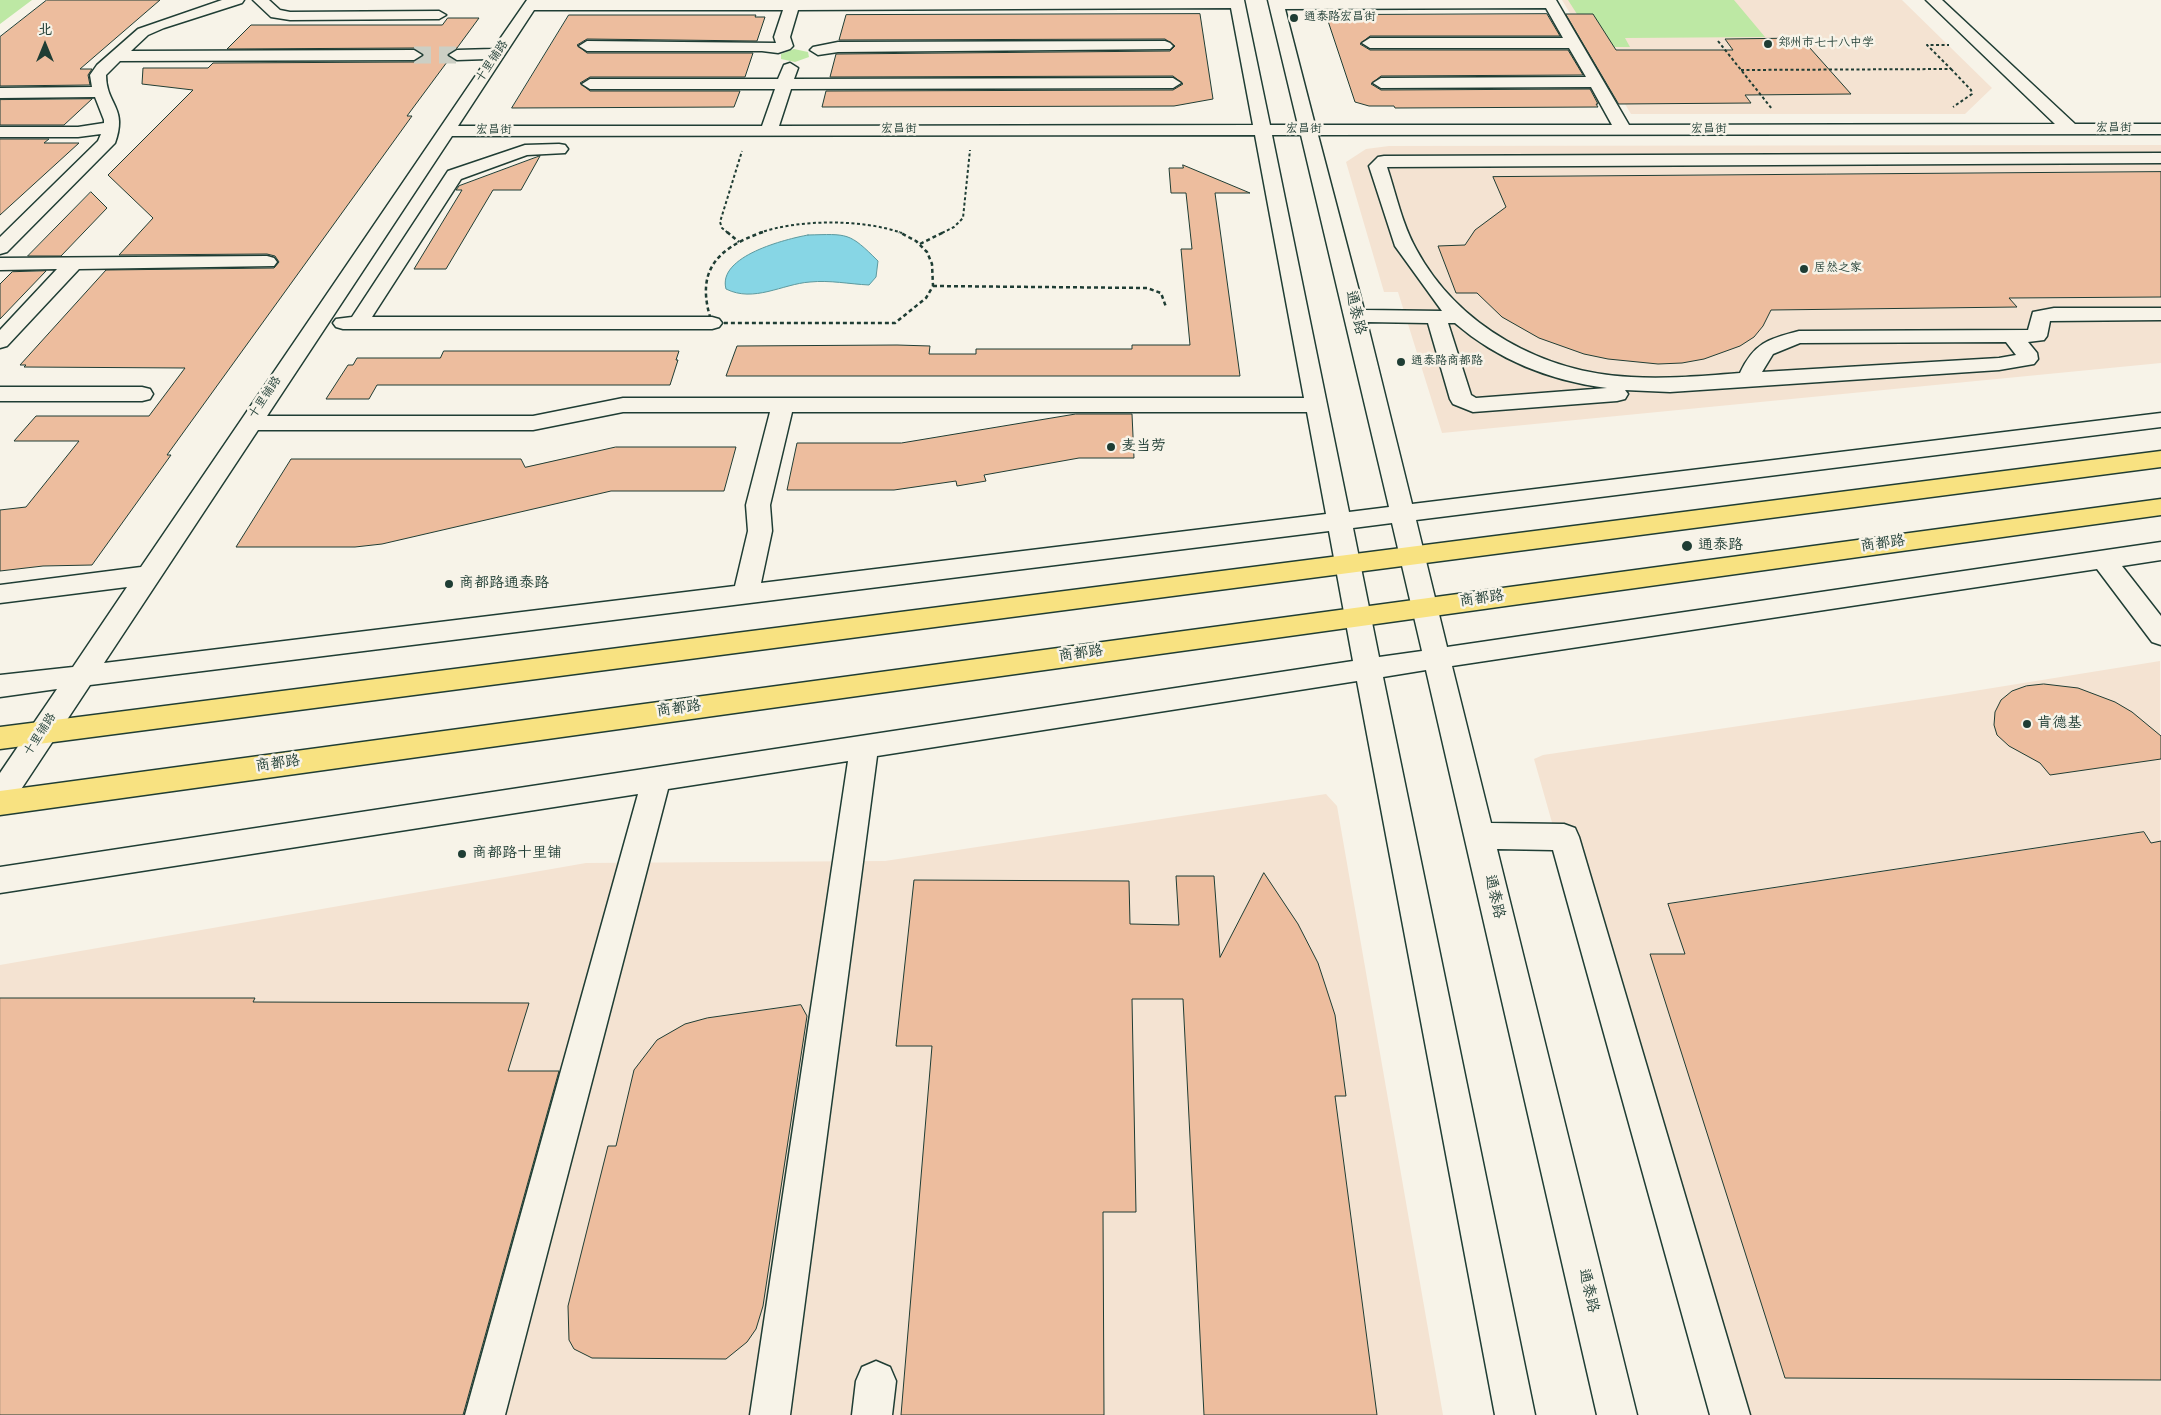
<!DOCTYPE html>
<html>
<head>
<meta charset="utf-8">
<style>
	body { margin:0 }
	#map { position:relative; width:2161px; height:1415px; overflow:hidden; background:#f7f3e8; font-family:Kalam,"LXGW WenKai TC",sans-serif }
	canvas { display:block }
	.north { position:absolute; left:20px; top:20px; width:50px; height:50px; -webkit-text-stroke:4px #f7f3e8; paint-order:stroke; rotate:0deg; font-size:14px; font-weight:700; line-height:20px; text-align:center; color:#1f3d34 }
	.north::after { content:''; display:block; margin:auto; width:18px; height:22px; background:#1f3d34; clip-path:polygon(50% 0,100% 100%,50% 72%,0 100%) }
</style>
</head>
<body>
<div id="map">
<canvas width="2161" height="1415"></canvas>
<div class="north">北</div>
</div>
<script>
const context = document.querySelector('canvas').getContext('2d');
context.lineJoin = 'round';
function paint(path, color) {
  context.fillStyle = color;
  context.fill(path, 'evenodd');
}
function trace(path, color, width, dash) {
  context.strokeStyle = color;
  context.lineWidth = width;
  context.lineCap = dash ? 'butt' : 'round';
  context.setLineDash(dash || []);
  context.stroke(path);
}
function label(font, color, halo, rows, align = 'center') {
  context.font = font + ' Kalam,"LXGW WenKai TC",sans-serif';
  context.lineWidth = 5;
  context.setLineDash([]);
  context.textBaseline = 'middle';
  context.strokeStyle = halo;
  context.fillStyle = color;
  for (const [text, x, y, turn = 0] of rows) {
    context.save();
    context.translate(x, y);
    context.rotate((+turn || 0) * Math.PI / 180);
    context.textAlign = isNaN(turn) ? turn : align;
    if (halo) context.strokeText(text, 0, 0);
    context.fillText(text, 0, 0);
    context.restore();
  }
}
paint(new Path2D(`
	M1562 0H1902L1992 88 1965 114H1631Z
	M2161 145V363L1442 433 1398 292H1384L1346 162 1366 149 1389 146Z
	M2160 661 2161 1415H1720L1534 759 1543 755 1949 695Z
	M1326 794 1337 806 1443 1415H0V965L586 863 885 861Z`), '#f4e3d2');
paint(new Path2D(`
	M0 0H32L0 24Z
	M1568 0H1734L1765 37 1625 38 1630 47H1598Z
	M794 49 808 52 809 57 795 62 781 59V54Z`), '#bde8a4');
const water = new Path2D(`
	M808 235C848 234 849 232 878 261L876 277 869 285C849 284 830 280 810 282 782 284 754 303 726 289 717 256 786 239 808 235Z`);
paint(water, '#87d6e5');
trace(water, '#5d999e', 1);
const building = new Path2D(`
	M47 0H160L80 69H92L88 75 90 85 0 86V37Z
	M1200 14 1213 99 1174 106 822 107 826 91 1173 90 1183 84 1173 76 830 77 836 54H838L1170 51 1175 46 1165 39 839 40 846 15Z
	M1547 14 1560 36H1370L1360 44 1370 50H1568L1583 75 1381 76 1371 84 1381 90 1590 89 1598 104H1596L1598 107 1395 108 1394 106H1369L1355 102 1326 15Z
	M1566 14H1593L1616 50H1733L1725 39 1801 38 1851 94 1745 95 1751 103 1619 104Z
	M569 15H756L755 17H765L757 41 587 39 577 45 587 53H753L745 77H590L580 83 590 91H740L734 107 512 108Z
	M448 18H479L457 48 447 54 450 58 407 116H412L167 455H171L92 565 43 566 0 571V510L26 507 79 441H14L36 416H149L185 368 24 367 26 365H20L106 270 274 268 279 262 275 256 267 254 119 255 153 218 108 175 193 90 142 84 143 68H208L213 63 414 62 424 54 414 48 227 49 251 25H442Z
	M92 99 64 125H0V100Z
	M0 139H49L44 143H79L0 215Z
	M540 156 521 190H493L446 269H414L462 190H456L459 186Z
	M1183 165 1250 193H1215L1240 376H726L737 346 897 345 930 346 929 354H976V349H1132V345H1190L1181 249H1192L1186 193H1171L1169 168H1183Z
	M2161 172V297L2009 298 2017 307 1771 310 1763 326 1754 337 1740 346 1704 359 1682 363 1658 364 1608 359 1584 354 1539 338 1502 317 1477 293H1456L1438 246 1465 245 1475 230 1506 207 1493 177Z
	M91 192 107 208 61 256H28Z
	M46 271 0 319V284L12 272Z
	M444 351H679L676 360H678L670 385H377L369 399H326L348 365H353L357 358H440Z
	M1076 414H1132L1134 458H1079L984 475 986 481 957 486 956 481 894 490H787L797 443H901Z
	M616 447H736L724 491H611L382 544 355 547H236L291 459H521L525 467Z
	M2044 684 2078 688 2115 702 2132 712 2161 736V759L2050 775 2040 763 2009 746 1997 735 1994 725 1995 712 2001 700 2012 691 2026 686Z
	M2144 832 2151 843 2161 841V1380L1785 1378 1650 954H1685L1668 904Z
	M1264 873 1298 924 1318 963 1335 1015 1346 1096H1335L1377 1415H1204L1183 999H1132L1136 1212H1103L1104 1415H901L932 1046H896L914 880 1129 881 1130 924 1179 925 1176 876H1214L1220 957Z
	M0 998H255L253 1002 529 1003 508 1071H559L463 1415H0Z
	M801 1005 807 1016 763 1306 756 1329 747 1342 726 1359 592 1358 574 1349 569 1340 568 1306 608 1146H616L634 1070 657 1040 685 1024 707 1018Z`);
paint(building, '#edbd9e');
trace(building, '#1f3d34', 1);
trace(new Path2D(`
	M414 55H457`), '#cccfc4', 17, [17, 8]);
const minor = new Path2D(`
	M222 0H244L242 3 164 28 148 35 131 51 414 50 422 55 414 60 120 61 106 75C106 105 128 107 115 143L7 252 0 254V237L98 141 101 134 78 137H0V127H78L104 123V120L95 97 0 98V88L92 87 90 75 97 65 138 29Z
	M253 0H269L280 10 290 12 439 11 446 15 439 19 290 20 271 17Z
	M527 0H1244L1270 125H1298L1268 0H1556L1629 125 2055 124 1926 0H1942L2075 124H2161V134L1318 135 1364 310 1442 311 1395 246 1369 166 1378 157 1384 156 2161 153V163L1387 167C1396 194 1402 224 1416 249 1458 327 1544 373 1631 377 1667 379 1704 376 1740 373 1754 343 1768 339 1799 331L2028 330 2033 312 2054 308H2161V320L2050 321 2047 336 2044 340 2028 342 2037 353 2038 359 2034 364 1999 370 1670 392 1625 390 1628 394 1625 399 1617 401 1473 412 1453 404 1450 399 1428 323 1367 322 1412 504 2161 413V427L1416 520 1447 647 2161 542V560L2122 566 2161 616V645L2152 642 2097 569 1452 666 1491 823 1564 824 1575 828 1579 837 1750 1415H1710L1553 850 1497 849 1637 1415H1597L1426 670 1383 677 1535 1415H1495L1357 681 877 756 790 1415H750L848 761 668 789 505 1415H465L638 794 0 893V867L1353 661 1329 531 90 685 10 806 0 809V773L57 689 0 697V675L73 667 127 587 0 603V585L141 567 487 59 457 60 449 55 457 50 493 49ZM1231 8 1253 125 779 126 791 89 1173 88 1181 83 1173 78 794 79 798 68 790 63 784 65 778 79H590L582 84 590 89H775L762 126H458L534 10H783L774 37 776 43 587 41 579 46 587 51H762L778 53 790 49 793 46 790 37 798 10ZM1546 8 1563 38H1370L1362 43 1370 48H1569L1586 77 1381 78 1373 83 1381 88 1591 87 1612 125H1315L1285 9ZM1255 135 1304 398H623L533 416H267L452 136ZM1272 135H1301L1389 507 1349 512ZM1448 323H1455C1498 360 1551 381 1607 388L1476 398 1471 395ZM2006 342 2016 355 1999 358 1762 372 1773 354 1800 343ZM623 412H770L746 505 748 531 735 586 104 663 258 430H533ZM792 412H1307L1326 514 761 583 772 531 770 505ZM1392 523 1422 651 1379 657 1353 528Z
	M1165 41 1170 43 1173 46 1170 49 838 52 818 55 810 50 813 47 838 42Z
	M559 144 565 145 568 149 565 153 527 155 461 179 372 317H712L719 319 722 323 719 327 712 329H343L336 327 333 323 336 319 352 317 448 171 525 145Z
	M267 256 274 258 277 262 274 266 79 269 7 346 0 348V330L57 269 0 270V258Z
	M0 387H142L150 389 153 394 150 399 142 401H0Z
	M876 1361 890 1367 896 1381 892 1415H852L856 1381 862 1367Z`);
const major = new Path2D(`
	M2161 451V467L0 749V727Z
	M2161 499V515L0 815V791Z`);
trace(minor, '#1f3d34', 3);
trace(major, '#1f3d34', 3);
trace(new Path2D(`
	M1718 41 1772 109
	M1951 69 1971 90 1972 94 1953 107
	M1741 70 1951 69 1927 45H1949
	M728 233 722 228 720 222 742 151
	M759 233C798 219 863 219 902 233
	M942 233 954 227 963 218 970 150`), '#1f3d34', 2, [3, 2.5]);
trace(new Path2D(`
	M727 232 739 242
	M763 232C714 249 695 273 712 323H895L926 298 933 286 932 264 927 252 916 241 899 232
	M920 244 944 232
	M933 286 1147 288 1161 293 1166 307`), '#1f3d34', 2.5, [4, 3]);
paint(minor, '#f7f3e8');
paint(major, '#f8e281');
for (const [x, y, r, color] of [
	[1294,18,5,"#1f3d34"],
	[1768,44,5,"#1f3d34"],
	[1804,269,5,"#1f3d34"],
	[1401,362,5,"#1f3d34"],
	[1111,447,5,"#1f3d34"],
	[1687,546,6,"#1f3d34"],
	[449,584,5,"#1f3d34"],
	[2027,724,5,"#1f3d34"],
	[462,854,5,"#1f3d34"]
]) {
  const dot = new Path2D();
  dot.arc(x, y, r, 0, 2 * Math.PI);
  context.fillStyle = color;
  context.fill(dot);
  trace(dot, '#f7f3e8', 2);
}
label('12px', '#1f3d34', '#f7f3e8', [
	["通泰路宏昌街",1304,18],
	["郑州市七十八中学",1778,44],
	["居然之家",1814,269],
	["通泰路商都路",1411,362]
], 'left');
label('12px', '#1f3d34', '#f7f3e8', [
	["十里铺路",493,62,-56],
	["宏昌街",2114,129],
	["宏昌街",899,130],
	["宏昌街",1304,130],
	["宏昌街",1709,130],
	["宏昌街",494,131],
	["十里铺路",266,398,-56],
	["十里铺路",41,735,-57]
]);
label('15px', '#1f3d34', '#f7f3e8', [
	["通泰路",1354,313,76],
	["商都路",1883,545,-8],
	["商都路",1482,600,-8],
	["商都路",1081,655,-8],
	["商都路",679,710,-8],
	["商都路",278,765,-8],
	["通泰路",1493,897,77],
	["通泰路",1587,1291,77]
]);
label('15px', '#1f3d34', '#f7f3e8', [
	["麦当劳",1121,447],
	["通泰路",1698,546],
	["商都路通泰路",459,584],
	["肯德基",2037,724],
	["商都路十里铺",472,854]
], 'left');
</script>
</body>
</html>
